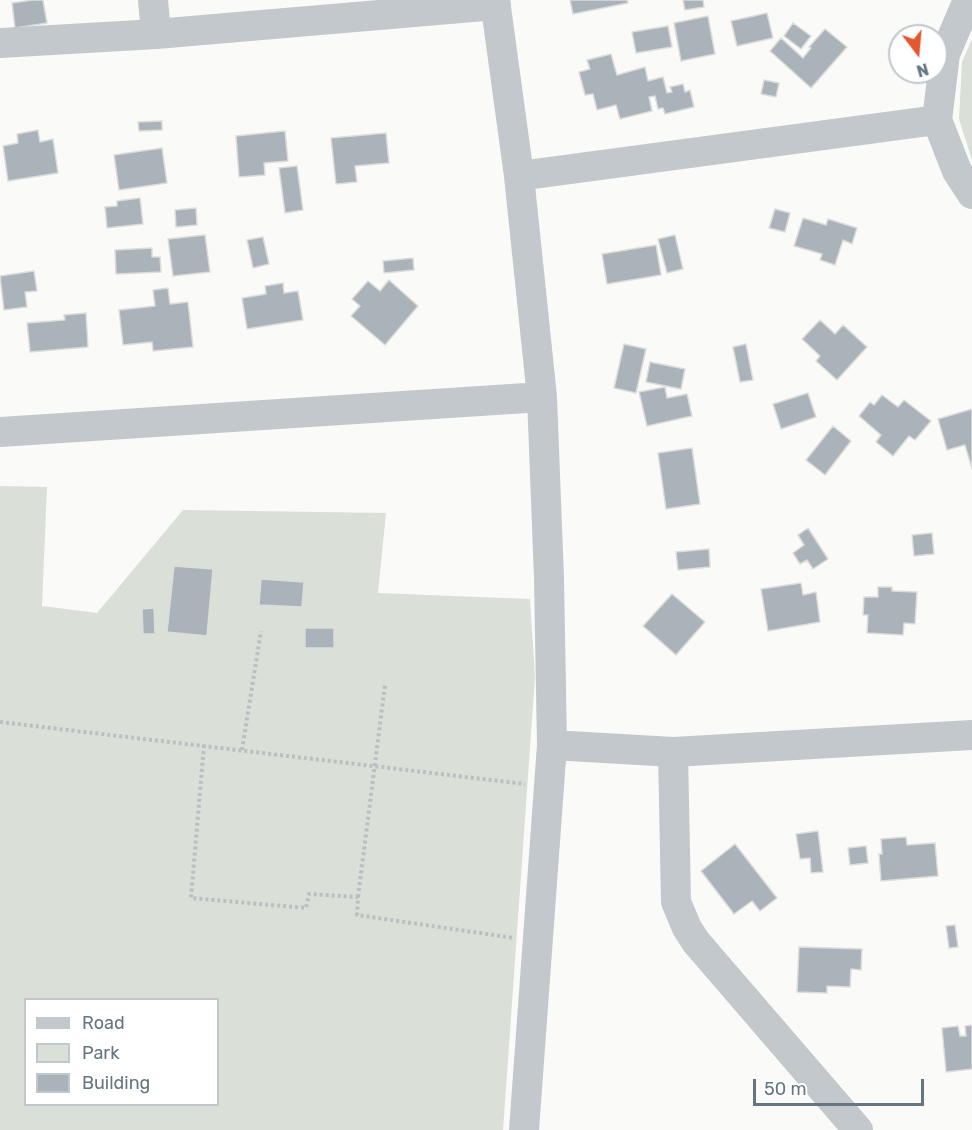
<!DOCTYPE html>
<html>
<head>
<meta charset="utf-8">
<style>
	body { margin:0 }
	#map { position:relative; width:972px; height:1130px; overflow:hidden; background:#fafaf8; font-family:Rubik,sans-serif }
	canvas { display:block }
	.legend { position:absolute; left:24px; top:998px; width:195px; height:108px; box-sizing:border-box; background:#fff; border:2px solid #c1c8cd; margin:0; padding:8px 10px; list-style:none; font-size:18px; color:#657683 }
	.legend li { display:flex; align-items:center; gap:12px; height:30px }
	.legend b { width:30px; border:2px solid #c1c8cd }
	.north { position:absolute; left:888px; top:24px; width:60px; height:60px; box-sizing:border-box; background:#fff; border:2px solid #c1c8cd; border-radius:50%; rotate:164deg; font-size:16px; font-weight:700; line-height:24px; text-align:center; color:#657683 }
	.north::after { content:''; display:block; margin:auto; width:21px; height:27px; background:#e4572e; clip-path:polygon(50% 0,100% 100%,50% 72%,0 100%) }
	.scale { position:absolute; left:753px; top:1079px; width:171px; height:27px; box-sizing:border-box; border:3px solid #657683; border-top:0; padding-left:8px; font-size:18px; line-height:21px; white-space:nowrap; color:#657683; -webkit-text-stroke:4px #fff; paint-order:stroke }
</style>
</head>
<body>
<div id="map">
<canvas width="972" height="1130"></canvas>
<ul class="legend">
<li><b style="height:8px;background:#c3c8cc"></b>Road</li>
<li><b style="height:16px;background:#dadfd7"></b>Park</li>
<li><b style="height:16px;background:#aab3b9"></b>Building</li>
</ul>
<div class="north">N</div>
<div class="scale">50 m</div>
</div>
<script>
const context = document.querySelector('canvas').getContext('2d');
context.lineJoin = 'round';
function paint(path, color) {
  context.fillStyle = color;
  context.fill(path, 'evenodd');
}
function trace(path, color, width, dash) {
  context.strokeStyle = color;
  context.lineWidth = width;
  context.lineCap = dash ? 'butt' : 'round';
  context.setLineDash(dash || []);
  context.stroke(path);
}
paint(new Path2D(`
	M972 39V160L959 119 962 62Z
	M0 486 47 487 42 606 97 613 183 510 386 513 378 593 530 599 535 677 503 1130H0ZM26 1000H218V1104H26Z`), '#dadfd7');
const building = new Path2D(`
	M33 0H43L47 23 15 28 12 3Z
	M570 0H627L628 3 573 14Z
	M683 0H703L704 7 685 10Z
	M767 13 773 38 737 46 731 21Z
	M708 16 715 54 681 61 674 23Z
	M793 23 811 36 801 49 784 36Z
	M668 26 672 47 636 53 632 32Z
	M825 29 847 47 811 88 770 51 781 38 803 58 811 48 809 47Z
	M611 54 617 75 645 67 648 81 663 77 667 93 672 92 670 87 683 84 685 92 690 90 694 107 665 114 663 108 658 109 655 96 649 97 652 111 620 119 616 105 597 110 593 94 585 95 579 72 590 69 587 60Z
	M764 80 779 83 776 97 761 94Z
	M162 121V130L139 131 138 122Z
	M38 130 40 142 53 139 58 173 8 181 3 146 18 143 17 134Z
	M285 131 288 161 264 163 265 175 239 177 236 136Z
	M386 133 389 163 355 166 357 182 336 184 331 138Z
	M162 148 167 183 119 190 114 155Z
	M297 166 303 210 285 213 279 168Z
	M140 198 143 224 107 228 105 207 117 206V201Z
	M196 208 197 225 176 227 175 210Z
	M775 209 790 213 785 232 769 228Z
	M803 218 826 225 828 219 857 228 852 244 843 240 835 265 820 260 822 254 794 246Z
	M205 235 210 272 173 276 168 239Z
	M675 235 683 269 667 273 658 239Z
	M263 237 269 264 253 268 247 240Z
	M656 245 661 275 607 284 602 254Z
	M152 248V257H160L161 272 116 274 115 250Z
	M413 258 414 270 384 273 383 261Z
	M34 271 37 291 25 292 27 307 4 310 0 276Z
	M389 280 418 306 385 345 351 316 360 306 352 299 368 281 380 291Z
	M283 283 284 293 298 291 303 320 247 329 242 298 266 294 265 286Z
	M168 288 170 304 188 302 193 347 153 351 152 342 123 345 119 310 155 306 153 290Z
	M86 313 88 347 30 352 27 323 65 320 64 315Z
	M820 320 835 334 843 325 867 347 837 380 816 361 820 356 802 339Z
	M624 344 646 349 636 393 614 388Z
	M746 344 753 380 740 382 733 347Z
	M650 362 685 369 681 389 646 382Z
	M665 387 667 398 687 394 692 416 647 426 639 392Z
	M808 393 816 417 781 429 773 404Z
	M882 395 898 407 904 400 931 421 915 440 909 436 893 456 876 442 881 435 859 416 870 402 874 405Z
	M972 409V469L965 445 947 450 938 419Z
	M833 426 851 441 825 475 806 460Z
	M692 448 700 504 666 509 658 453Z
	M808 528 828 559 813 569 807 560 800 564 793 553 804 545 798 535Z
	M932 533 934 554 914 556 912 535Z
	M709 549 710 567 678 570 676 552Z
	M174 566 213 569 207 636 167 632Z
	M261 579 304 582 302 607 259 605Z
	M801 583 803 595 816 592 820 622 768 631 761 589Z
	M878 587H892V591L917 592 915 624 904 623 903 635 867 633 868 615H863L864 597H878Z
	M672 594 705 622 676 655 643 626Z
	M154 608 155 634H143L142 609Z
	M305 628H334V648H305Z
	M818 831 823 872 811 873 810 858 800 859 796 834Z
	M906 837 907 845 935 843 938 876 881 881 879 854H882L881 839Z
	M735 844 777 898 760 911 752 901 734 914 701 871Z
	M866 846 868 863 850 865 848 848Z
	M955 925 958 947 949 948 946 926Z
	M799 947 862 949 861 970 851 969 850 987 827 986V993L797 992Z
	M972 1025V1069L946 1072 942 1028 958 1026 960 1036H966L965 1026Z`);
paint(building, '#aab3b9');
trace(building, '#dcdcda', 1.5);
trace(new Path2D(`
	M0 722 525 784
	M204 745 191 898 306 908 309 894 358 897 357 915 514 938
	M242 750 261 631
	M358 897 385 685`), '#bbbfc2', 4, [3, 3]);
trace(new Path2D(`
	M153 0 156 34
	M495 0 519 176 542 397 549 578 552 745 524 1130
	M968 0 945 54 937 120 957 171 972 194
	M0 43 156 34 496 5
	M519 176 937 120
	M0 432 542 397
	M552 745 673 752 972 735
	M673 752 676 902 687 928 696 942 858 1130`), '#c3c8cc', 30);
</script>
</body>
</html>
